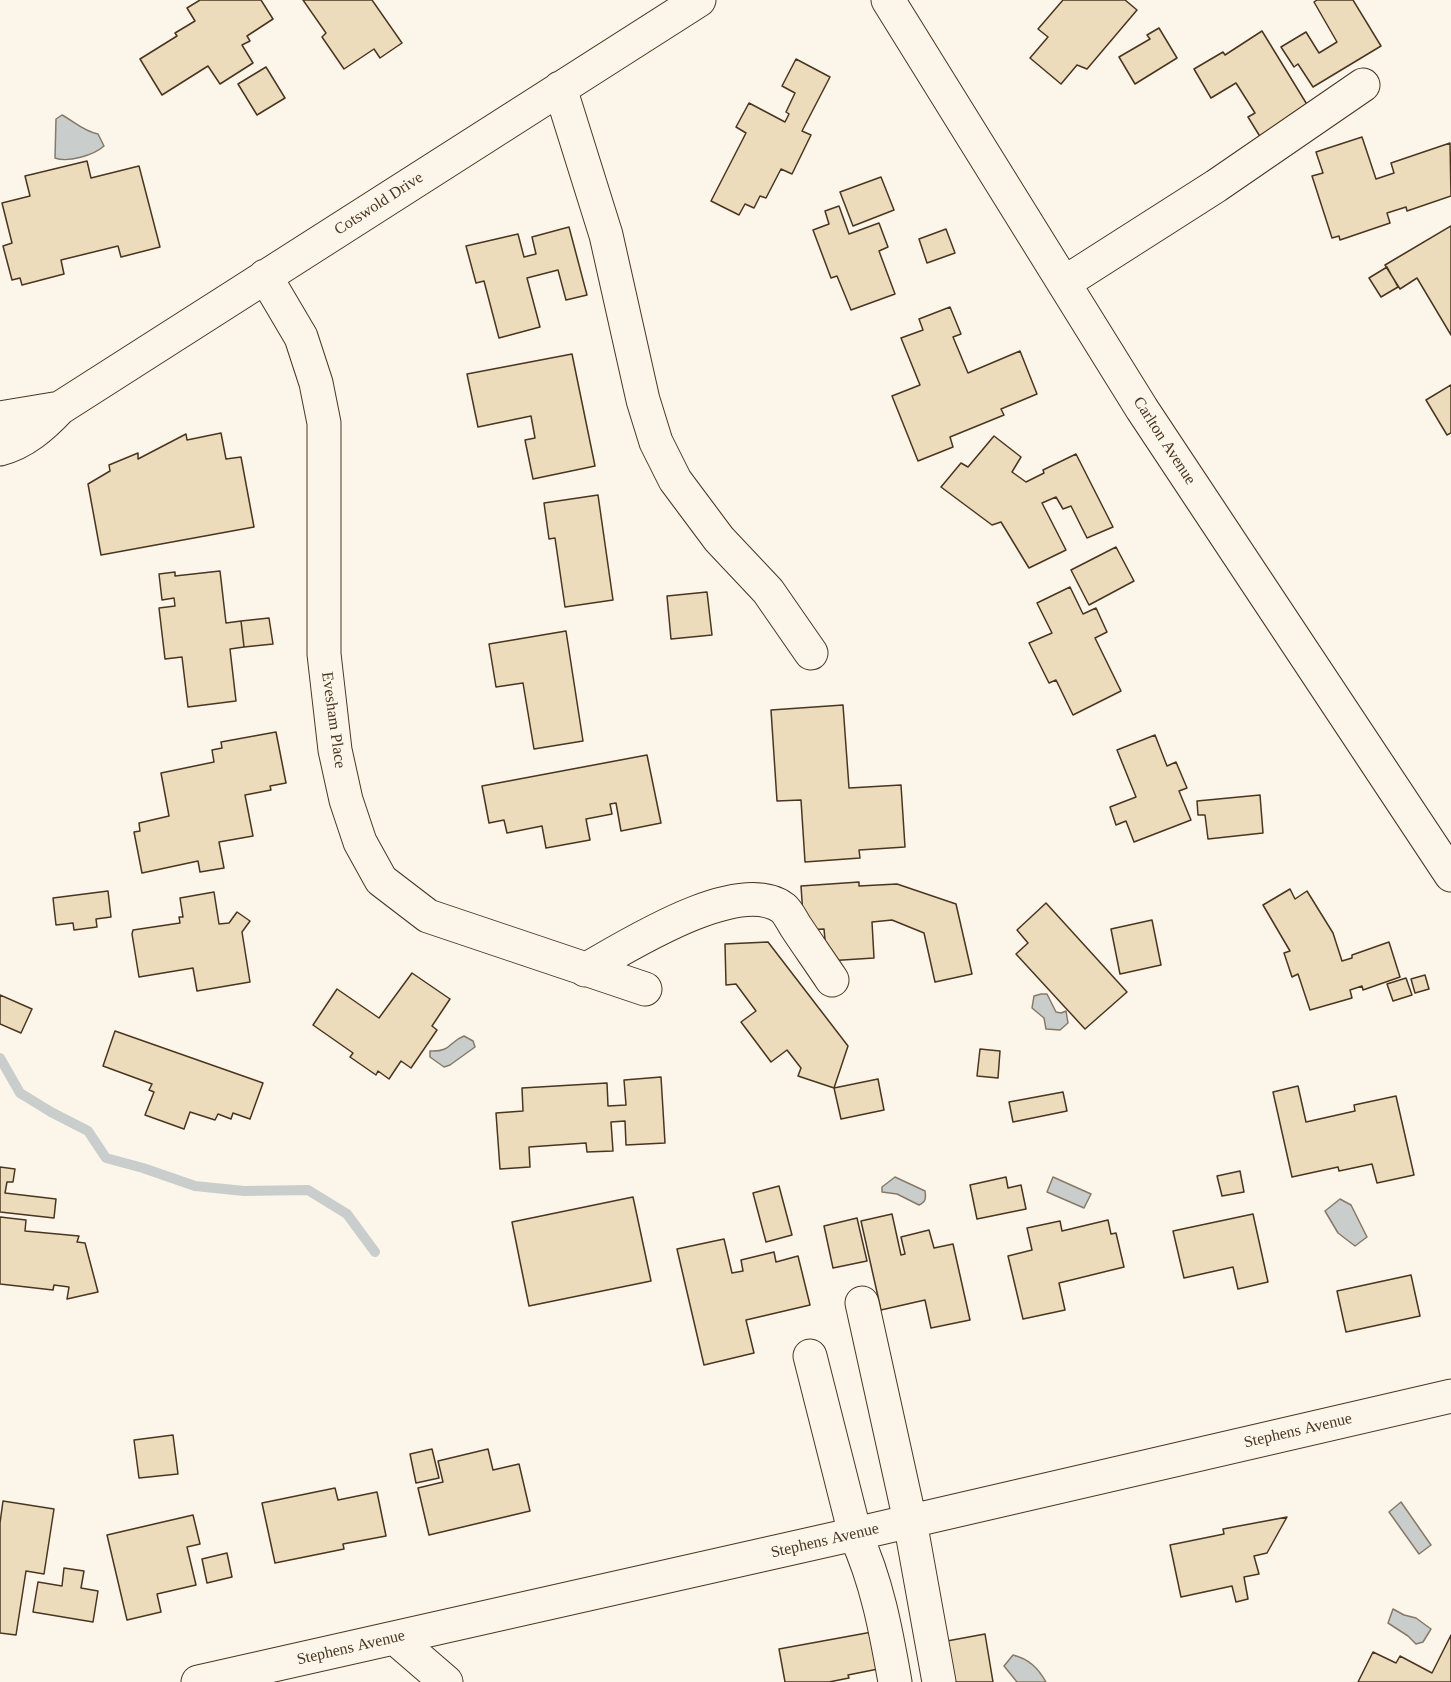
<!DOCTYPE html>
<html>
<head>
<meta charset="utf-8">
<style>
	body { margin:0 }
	canvas { display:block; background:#fbf6e9 }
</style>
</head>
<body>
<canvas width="1451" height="1682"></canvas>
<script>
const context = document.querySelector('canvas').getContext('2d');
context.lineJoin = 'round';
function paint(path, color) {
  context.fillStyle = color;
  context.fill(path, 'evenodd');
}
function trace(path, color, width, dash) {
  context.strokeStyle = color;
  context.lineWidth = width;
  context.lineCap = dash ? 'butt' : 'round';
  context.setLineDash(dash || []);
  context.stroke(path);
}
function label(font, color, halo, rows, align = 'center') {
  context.font = font + ' "Times New Roman",serif';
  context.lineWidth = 4.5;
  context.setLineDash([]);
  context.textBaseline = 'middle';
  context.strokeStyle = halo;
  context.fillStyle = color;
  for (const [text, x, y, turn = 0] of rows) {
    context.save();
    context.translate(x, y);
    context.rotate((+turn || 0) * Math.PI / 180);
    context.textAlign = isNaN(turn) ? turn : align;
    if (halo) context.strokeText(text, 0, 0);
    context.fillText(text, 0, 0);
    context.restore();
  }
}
const water = new Path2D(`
	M62 115C75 122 83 131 98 134L104 146C94 155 68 163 55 158L56 119Z
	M1041 994H1047L1056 1012 1061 1013 1066 1011 1068 1023 1060 1030 1046 1029 1044 1018 1032 1008 1034 996Z
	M464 1036 473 1041 475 1047 450 1065 444 1067 430 1057V1051C452 1052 448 1042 464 1036Z
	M895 1177 925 1191C926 1198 926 1202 919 1205L897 1194 882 1192V1187Z
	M1053 1177 1091 1194 1084 1208 1047 1192Z
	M1340 1199 1351 1205 1367 1237 1355 1246 1338 1233 1325 1211Z
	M1401 1502 1431 1545 1419 1554 1389 1512Z
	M1393 1609 1404 1615 1416 1618 1431 1629 1423 1642 1416 1644 1408 1636 1388 1623Z
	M1013 1655C1029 1659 1038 1668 1046 1682H1017L1004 1666Z`);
paint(water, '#c9cecd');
trace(water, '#887966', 1.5);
trace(new Path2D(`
	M0 1058 20 1093 51 1112 88 1131 106 1158 143 1168 195 1186 244 1191 308 1190 347 1214 375 1252`), '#c9cecd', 10);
const building = new Path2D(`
	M200 0H261L273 19 247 36 250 41 242 45 253 63 220 84 208 66 162 95 140 59 177 36 175 33 195 21 187 8Z
	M303 0H372L402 43 380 58 374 49 344 69 322 37 326 33Z
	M1063 0H1125L1137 10 1087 69 1077 65 1061 84 1030 58 1048 37 1038 29Z
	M1317 0H1353L1381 46 1313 87 1298 64 1294 67 1281 47 1306 32 1319 53 1337 42 1314 2Z
	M1159 28 1177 58 1135 84 1119 57 1150 39 1147 35Z
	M1262 31 1311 111 1264 143 1248 117 1255 113 1236 83 1211 98 1194 69 1223 52 1225 55Z
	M796 59 830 77 802 131 811 135 792 174 781 169 766 198 760 196 754 208 745 204 739 215 711 201 746 133 736 127 749 103 785 122 789 114 786 112 795 93 782 86Z
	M266 67 285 98 257 115 238 84Z
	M1362 137 1376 179 1394 173 1391 163 1450 143 1451 196 1407 211 1406 207 1387 213 1390 223 1340 240 1339 236 1332 238 1312 176 1323 173 1316 152Z
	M87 161 91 178 139 166 160 247 121 257 118 246 61 260 64 274 22 285 20 278 12 280 3 246 12 243 2 203 30 196 25 176Z
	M881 177 894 210 853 226 840 192Z
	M839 206 849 234 879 223 888 247 879 251 895 294 851 310 837 276 831 278 813 230 829 224 825 211Z
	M1451 226V335L1417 278 1400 289 1385 265Z
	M569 227 587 295 566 300 558 270 527 278 540 327 499 338 484 281 476 283 466 246 518 234 524 257 536 254 532 237Z
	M946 229 955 253 927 263 919 239Z
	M1387 267 1398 287 1381 297 1369 278Z
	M950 307 961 334 953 337 968 373 1020 351 1037 394 1001 409 1004 415 950 437 953 447 918 461 892 396 920 385 901 338 923 330 919 319Z
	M572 354 595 466 533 479 525 440 535 438 531 416 478 427 467 374Z
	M1451 385V433L1447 435 1426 400Z
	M221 433 226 459 241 457 254 527 101 555 88 484 110 471 109 465 138 453V459L186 434 187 440Z
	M994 436 1021 457 1012 472 1026 482 1044 473 1043 470 1076 454 1113 527 1087 538 1071 506 1063 509 1056 497 1042 503 1066 550 1029 568 1001 522 992 525 941 487 961 463 968 467Z
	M598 495 613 600 565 607 555 538 549 539 544 503Z
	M1116 547 1134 581 1089 605 1071 570Z
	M220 571 226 623 241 621 244 647 230 649 236 701 188 707 182 657 165 659 159 608 175 606 174 598 162 600 159 574 175 572V576Z
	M1070 587 1083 614 1096 608 1107 632 1095 638 1121 691 1073 715 1056 680 1049 683 1029 643 1052 633 1037 603Z
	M707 592 712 635 671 639 667 596Z
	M269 618 273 644 244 647 241 621Z
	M566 631 583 741 534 749 523 683 496 687 489 644Z
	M843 705 849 788 901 785 905 847 859 850 860 858 805 862 801 800 777 801 771 710Z
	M276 732 286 783 270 786 271 790 245 795 253 836 219 842 224 868 200 872 198 861 142 873 134 832 140 831 139 823 169 816 161 773 214 762 212 750 222 748 221 742Z
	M1155 735 1167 766 1176 762 1187 788 1179 791 1191 820 1134 842 1126 821 1116 825 1110 807 1136 797 1117 750Z
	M647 755 661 823 621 831 616 803 610 804 612 814 586 819 590 840 546 848 542 826 507 833 504 820 489 823 482 786Z
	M1260 795 1263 833 1208 839 1205 815H1198L1197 801Z
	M859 882V886L897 884 956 904 972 974 935 982 924 933 892 920 872 922 874 958 827 961 824 929 804 930 801 886Z
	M1290 889 1295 899 1307 891 1333 933 1342 961 1352 958V955L1389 942 1400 977 1363 990 1362 986 1350 990 1352 998 1310 1010 1298 974 1292 977 1284 953 1290 951 1263 905Z
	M108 891 111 917 96 919 97 927 74 930 73 923 56 925 53 898Z
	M214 892 219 924 229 923 237 912 250 921 242 932 250 982 197 991 193 968 139 977 132 934 133 930 180 923 179 917H183L180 898Z
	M1046 903 1127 992 1085 1029 1016 954 1028 943 1017 930Z
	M1152 920 1161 965 1120 974 1111 929Z
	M768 942 848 1046 834 1088 798 1076 801 1068 787 1050 771 1062 741 1022 756 1011 736 984 726 985 725 944Z
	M412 973 450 999 432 1026 437 1030 411 1068 401 1061 389 1079 378 1071 376 1075 350 1057 353 1053 313 1025 337 989 379 1018Z
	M1425 975 1429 989 1415 993 1411 979Z
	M1406 978 1412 995 1393 1001 1387 984Z
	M0 995 32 1009 21 1033 0 1024Z
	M115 1031 263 1083 250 1119 233 1113 231 1119 218 1114 215 1120 190 1112 184 1129 145 1115 154 1092 149 1090 152 1084 103 1066Z
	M980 1049 1000 1051 998 1078 977 1076Z
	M661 1077 665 1143 626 1145 625 1121 611 1122 613 1151 587 1152 586 1143 529 1147 530 1167 500 1169 496 1113 523 1111 522 1088 607 1083 608 1106 626 1105 624 1080Z
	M878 1079 884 1110 841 1119 834 1088Z
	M1298 1086 1306 1122 1355 1111 1354 1105 1396 1096 1414 1175 1377 1183 1372 1164 1339 1171 1338 1167 1292 1177 1273 1092Z
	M1063 1092 1067 1111 1013 1122 1009 1102Z
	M0 1167 15 1169 13 1182H7L5 1193 56 1199 54 1218 0 1212Z
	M1240 1171 1244 1192 1222 1196 1217 1176Z
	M1006 1177 1008 1188 1021 1185 1026 1209 977 1219 970 1185Z
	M779 1186 792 1235 766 1242 753 1193Z
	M633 1197 651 1281 529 1306 512 1222Z
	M892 1214 901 1255 905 1254 901 1237 929 1230 934 1248 953 1244 970 1320 931 1328 925 1300 881 1310 861 1221Z
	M1253 1214 1268 1282 1238 1289 1233 1267 1184 1278 1173 1231Z
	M0 1217 26 1220 25 1231 79 1236 77 1242 85 1243 98 1292 67 1299 69 1287 54 1285 53 1290 0 1284Z
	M857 1218 867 1261 833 1268 824 1226Z
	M1108 1220 1111 1234 1116 1233 1124 1267 1059 1283 1065 1310 1023 1319 1008 1256 1032 1250 1027 1228 1060 1221 1062 1231Z
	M724 1239 732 1273 743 1271 741 1260 774 1252 776 1262 798 1256 810 1305 746 1320 754 1353 704 1365 677 1249Z
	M1411 1275 1420 1316 1346 1332 1337 1291Z
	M173 1435 178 1474 139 1478 134 1440Z
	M432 1449 439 1478 416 1483 410 1454Z
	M488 1449 493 1470 519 1464 530 1511 429 1535 418 1488 443 1482 438 1461Z
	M335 1488 338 1500 377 1492 386 1536 343 1544 344 1549 275 1563 262 1503Z
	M3 1501 54 1509 44 1574 26 1571 16 1635 0 1633V1523Z
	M193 1515 200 1544 187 1547 196 1585 157 1594 161 1612 127 1620 107 1535Z
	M1287 1517 1267 1553 1254 1556 1259 1574 1244 1577 1248 1599 1236 1602 1232 1586 1181 1597 1170 1545 1224 1534 1223 1529Z
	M227 1553 232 1577 207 1583 202 1559Z
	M64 1568 84 1571 81 1588 98 1591 93 1622 33 1612 38 1582 62 1586Z
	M872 1632 878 1669 848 1675 849 1678 829 1682H785L779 1649Z
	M985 1634 993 1682H954L947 1641Z
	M1451 1635V1682H1358L1373 1652 1396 1663 1400 1656 1432 1673Z`);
paint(building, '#ecdcbc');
trace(building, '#4a3520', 1.5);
const minor = new Path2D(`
	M888 0 1142 409 1451 875
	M560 88 606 235 643 400 656 442 675 480 719 539 768 591 811 653
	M265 276 301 337 316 383 324 423V654L335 750 346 800 360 842 381 880 428 916 645 989
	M1064 283 1216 186 1363 85
	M0 418 60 408
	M0 449C24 443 43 426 60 408L699 0
	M585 970C626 947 738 875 783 908 788 912 792 921 796 927 808 945 820 962 832 980
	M862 1303 910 1521 939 1682
	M810 1356 855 1534C877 1581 886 1631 895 1682
	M395 1638 446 1682
	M198 1682 855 1534 1451 1396`);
trace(minor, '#4a3520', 35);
trace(minor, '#fbf6e9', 33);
label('16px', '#4a3520', '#fbf6e9', [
	["Cotswold Drive",379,204,-33],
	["Carlton Avenue",1164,441,57],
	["Evesham Place",333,720,82],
	["Stephens Avenue",1298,1431,-13],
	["Stephens Avenue",825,1541,-13],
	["Stephens Avenue",351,1648,-13]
]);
</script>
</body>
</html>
